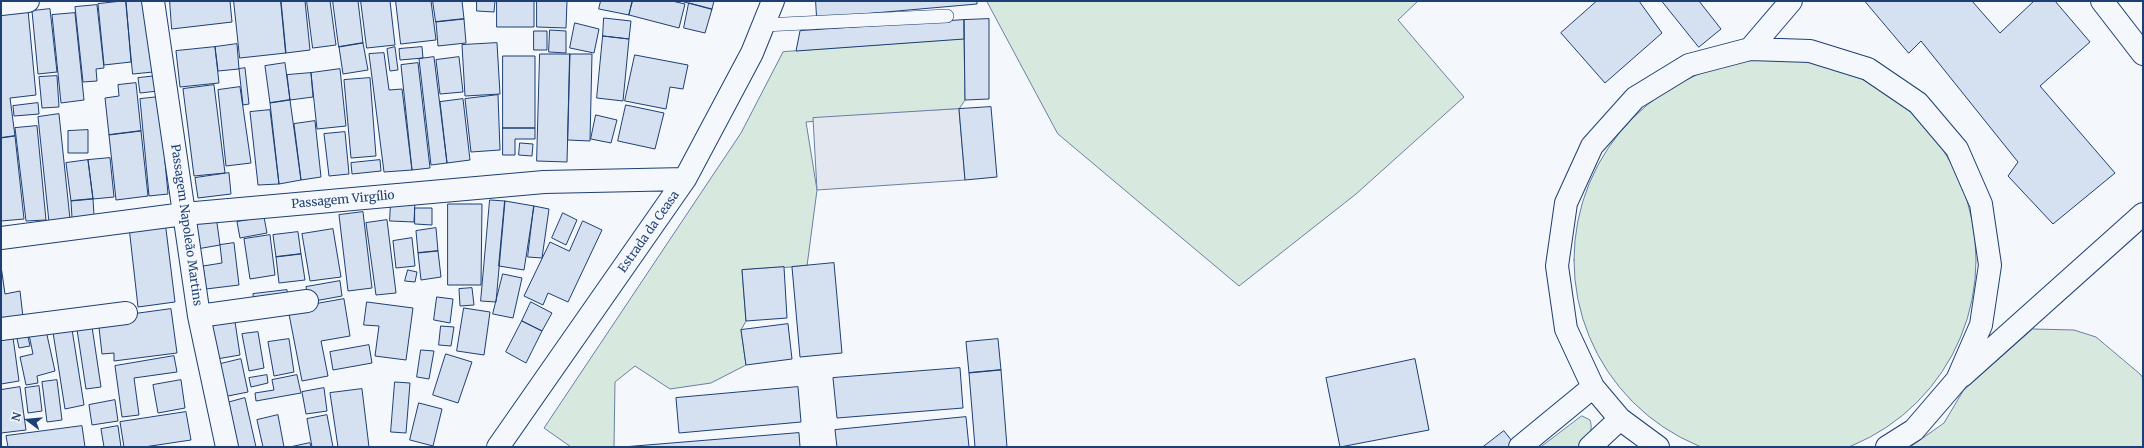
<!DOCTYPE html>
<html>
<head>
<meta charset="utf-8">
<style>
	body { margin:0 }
	#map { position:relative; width:2144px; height:448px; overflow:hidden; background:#f4f7fb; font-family:Merriweather,serif }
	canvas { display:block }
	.frame { position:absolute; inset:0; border:2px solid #1d3f73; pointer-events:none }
	.north { position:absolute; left:8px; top:400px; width:40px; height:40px; -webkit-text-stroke:3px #f4f7fb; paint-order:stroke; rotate:286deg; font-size:11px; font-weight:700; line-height:16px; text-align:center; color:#1d3f73 }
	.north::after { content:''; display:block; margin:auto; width:14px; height:18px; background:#1d3f73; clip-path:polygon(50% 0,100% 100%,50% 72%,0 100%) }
</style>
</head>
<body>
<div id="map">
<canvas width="2144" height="448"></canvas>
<div class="frame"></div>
<div class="north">N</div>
</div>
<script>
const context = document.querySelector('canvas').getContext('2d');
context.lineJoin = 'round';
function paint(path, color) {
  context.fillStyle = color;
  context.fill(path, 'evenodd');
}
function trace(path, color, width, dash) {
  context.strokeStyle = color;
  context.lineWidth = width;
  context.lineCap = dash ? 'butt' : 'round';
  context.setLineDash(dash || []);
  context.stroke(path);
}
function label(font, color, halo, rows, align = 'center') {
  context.font = font + ' Merriweather,serif';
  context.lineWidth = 3;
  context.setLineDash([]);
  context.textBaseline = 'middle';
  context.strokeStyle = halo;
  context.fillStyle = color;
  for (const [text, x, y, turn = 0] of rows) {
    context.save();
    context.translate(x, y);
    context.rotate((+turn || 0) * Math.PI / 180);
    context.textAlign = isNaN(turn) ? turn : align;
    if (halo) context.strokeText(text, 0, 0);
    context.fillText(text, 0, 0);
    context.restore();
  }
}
const green = new Path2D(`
	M987 1H1418L1398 20 1464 97 1356 194 1239 286 1058 134Z
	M964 39 965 100 959 109 806 122 817 190 807 266 742 270 746 321 741 330 746 365 711 383 670 389 635 366 615 382 614 447H571L544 428 741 133 783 52Z
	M1574 260a201 201 0 1 1 402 0a201 201 0 1 1-402 0Z
	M2033 329 2074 330 2096 337 2140 374 2143 378V447H1910L1944 423 1963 391Z
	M1582 416 1590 420C1594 433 1587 438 1578 447H1541Z`);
paint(green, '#d7e8df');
trace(green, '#687fa3', 1);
const parking = new Path2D(`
	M959 109 965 180 817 190 813 118Z`);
paint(parking, '#e3e8f0');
trace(parking, '#687fa3', 1);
const building = new Path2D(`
	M126 1 131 62 104 65 98 4Z
	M126 1H146L153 72 133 74Z
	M170 1H230L232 22 172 29Z
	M234 1H281L286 53 240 58Z
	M281 1H305L310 50 286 53Z
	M307 1H330L336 45 313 48Z
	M333 1H358L363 43 339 47Z
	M361 1H390L395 45 367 48Z
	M396 1H431L436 40 401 44Z
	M433 1H462L464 19 436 22Z
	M477 1H495L494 12 477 11Z
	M497 1H534V27H497Z
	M537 1H588H567L566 28 537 27Z
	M601 1H632L629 15 599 9Z
	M633 1H672L685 4 679 28 629 15Z
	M681 1H714L712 9Z
	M816 1H977V4L817 18Z
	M1597 1H1639L1662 33 1605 83 1561 33Z
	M1662 1H1699L1721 29 1699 47Z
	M1865 1H1972L2000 33 2034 1H2055L2090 42 2040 86 2115 173 2053 224 2008 176 2018 162 1921 41 1909 53Z
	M689 3 712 9 705 33 684 28Z
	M97 5 104 68 96 69 97 81 83 82 75 7Z
	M50 9 57 72 38 74 32 11Z
	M28 10 36 95 10 98 15 136 1 138V13Z
	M75 13 84 100 61 103 52 15Z
	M604 18 631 21 629 39 603 36Z
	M464 19 466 43 438 46 436 22Z
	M989 19V99L965 100 964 20Z
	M964 20V39L796 51 800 31Z
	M575 23 599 29 594 53 570 48Z
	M550 30 566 31V53L549 52Z
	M534 31H547V50H534Z
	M603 36 629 39 623 101 597 98Z
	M363 43 368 70 343 74 339 47Z
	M497 43 500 94 465 96 462 45Z
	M237 44 239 69 218 71 215 47Z
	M215 47 219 83 180 87 176 51Z
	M395 47 398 70 390 71 387 49Z
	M422 47 423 58 400 60 399 49Z
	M384 53 389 90 402 89 412 170 384 172 369 54Z
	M540 54H570L567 162 537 161Z
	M570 54H592L590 141 568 140Z
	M635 55 688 65 683 89 670 87 666 109 625 101Z
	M503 56H535V128H503Z
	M434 57 447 163 431 165 419 59Z
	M459 57 463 92 440 94 436 60Z
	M285 63 290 100 270 103 265 66Z
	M418 63 430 168 412 170 401 65Z
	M245 68 249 104 243 105 239 69Z
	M340 69 346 126 317 129 311 73Z
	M311 73 313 97 290 100 287 75Z
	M57 76 59 107 42 108 39 77Z
	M157 76 158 91 140 93 138 78Z
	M370 78 376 156 351 158 344 80Z
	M136 83 141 131 109 135 105 98 119 96 118 85Z
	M214 85 225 173 194 176 183 89Z
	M240 87 251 163 226 166 218 90Z
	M498 95 500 150 471 152 465 99Z
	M159 97 168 194 149 196 140 99Z
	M463 99 470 160 447 163 440 102Z
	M290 100 301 180 279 184 270 103Z
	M38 103 39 114 14 116 13 106Z
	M626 105 664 113 655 149 618 141Z
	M991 107 997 177 965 180 959 109Z
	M270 110 279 184 258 185 250 112Z
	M59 114 70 219 49 222 38 117Z
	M596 115 617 120 611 143 591 139Z
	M315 121 321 177 301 180 294 124Z
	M37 126 46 220 26 221 15 128Z
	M503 128H535V139H515V155H503Z
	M88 130V153H68V131Z
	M141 131 148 196 116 200 109 135Z
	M345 132 349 174 329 176 324 134Z
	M15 136 24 219 1 221V138Z
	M520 143 533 144 532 156 519 155Z
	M110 158 114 197 93 199 88 160Z
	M88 160 93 199 71 201 66 163Z
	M380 160 381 171 352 174 351 163Z
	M229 173 231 194 198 198 195 178Z
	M93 199 94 215 72 218 71 201Z
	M490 200 505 201 496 302 481 301Z
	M391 201 415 202 414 222 390 221Z
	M505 201 534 206 524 270 499 266Z
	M448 204H482L481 285H448Z
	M534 206 549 209 542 258 528 257Z
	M415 208H432V225L415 224Z
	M363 212 372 288 348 291 339 215Z
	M563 213 577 220 566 245 552 238Z
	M216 216 220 245 197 249 192 221Z
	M264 217 267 233 240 238 237 222Z
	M387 220 396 293 376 295 366 223Z
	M165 221 175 302 138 307 129 227Z
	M583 221 602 230 568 302 548 293 543 305 524 296 550 242 569 251Z
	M436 228 438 251 418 253 416 231Z
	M333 229 341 277 310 281 302 234Z
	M298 232 301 254 276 257 273 235Z
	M270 235 275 275 250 279 244 239Z
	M412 238 415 266 396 268 393 241Z
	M234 243 239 285 206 289 203 266 222 263 220 245Z
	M438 251 441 277 421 280 418 253Z
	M301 254 305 280 279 283 276 257Z
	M834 263 842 353 800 357 792 267Z
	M1 266 5 294 20 291 23 317 1 320Z
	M784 267 787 318 746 321 742 270Z
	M408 270 417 272 415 282 405 281Z
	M503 274 522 278 513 318 493 314Z
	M340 281 342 296 309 302 306 287Z
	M472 288 474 305 460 306 459 289Z
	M287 290 288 301 254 305 253 294Z
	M437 297 453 299 450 323 434 320Z
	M344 299 350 336 321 341 328 376 302 381 288 309Z
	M367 302 413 308 406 360 375 356 379 326 364 325Z
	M531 302 552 313 542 331 522 321Z
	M464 308 490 312 484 355 457 351Z
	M171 309 177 353 114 361V353L102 354 98 319Z
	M234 315 240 355 211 360 204 320Z
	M91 320 101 387 86 389 76 323Z
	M522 321 542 331 526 363 506 352Z
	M71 323 84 405 65 409 52 326Z
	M788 324 792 359 746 365 741 330Z
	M45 326 55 371 37 376 38 383 26 385 20 357 33 354 28 330Z
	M441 326 454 327 451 346 439 345Z
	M12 330 19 381 1 384V331Z
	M27 332 30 346 19 348 16 334Z
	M258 332 264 368 249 371 242 334Z
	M289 339 294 372 274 376 268 342Z
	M998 339 1001 370 969 373 966 342Z
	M369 345 372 363 333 370 330 352Z
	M421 350 434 351 429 379 417 377Z
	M446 354 472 362 458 403 433 395Z
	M174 356 177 372 134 378 139 415 122 417 115 366Z
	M241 359 248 392 218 398 212 366Z
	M1415 359 1429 430 1340 447 1326 378Z
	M960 368 963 408 837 418 833 378Z
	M1001 370 1007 447H975L969 373Z
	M267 375 268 383 251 387 249 378Z
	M297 375 301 393 256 401 255 393 274 390 272 380Z
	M57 380 62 420 47 422 42 382Z
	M181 380 185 408 158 413 153 385Z
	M395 382 410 383 406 433 391 432Z
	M39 386 42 411 28 413 25 388Z
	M20 387 26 430 1 433V390Z
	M798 387 801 422 679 433 676 398Z
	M324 388 327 411 306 414 302 392Z
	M362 389 369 447H338L330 393Z
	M245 398 256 447H233L223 404Z
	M115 400 118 421 92 425 89 405Z
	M419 403 442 409 433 446 410 440Z
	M186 412 191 440 144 447H124L120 422Z
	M278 415 284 447H263L257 420Z
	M327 415 333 447H312L307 419Z
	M966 417 969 447H837L835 430Z
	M82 426 85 447H8L6 436Z
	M118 426 121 447H104L101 429Z
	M1504 431 1517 447H1483Z
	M799 433 800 447H623Z
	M310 443 311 447H290Z`);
paint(building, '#d5e0f0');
trace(building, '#1d3f73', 1);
const lane = new Path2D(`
	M764 25 947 16`);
const street = new Path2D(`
	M153 1 199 316 227 447
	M2102 1 2143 54
	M1 4 28 1
	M1750 49 1791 1
	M1 238 184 214 544 182 685 179
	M199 316 307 301
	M1 329 126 313
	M1962 376 2143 214
	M498 447 685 179 752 53 773 1
	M1520 447 1593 387
	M1590 447 1620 419
	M1658 447 1620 419 1593 387 1566 329 1557 266 1566 203 1592 146 1635 98 1689 65 1750 49 1810 51 1868 69 1918 103 1957 149 1981 204 1990 265 1981 325 1957 380 1914 430 1887 447`);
trace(lane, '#1d3f73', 14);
trace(street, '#1d3f73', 24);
trace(lane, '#f4f7fb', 13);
trace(street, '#f4f7fb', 22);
label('12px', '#1d3f73', '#f4f7fb', [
	["Passagem Virgílio",343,200,-5],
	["Passagem Napoleão Martins",186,225,82],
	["Estrada da Ceasa",649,232,-55]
]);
</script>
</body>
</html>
